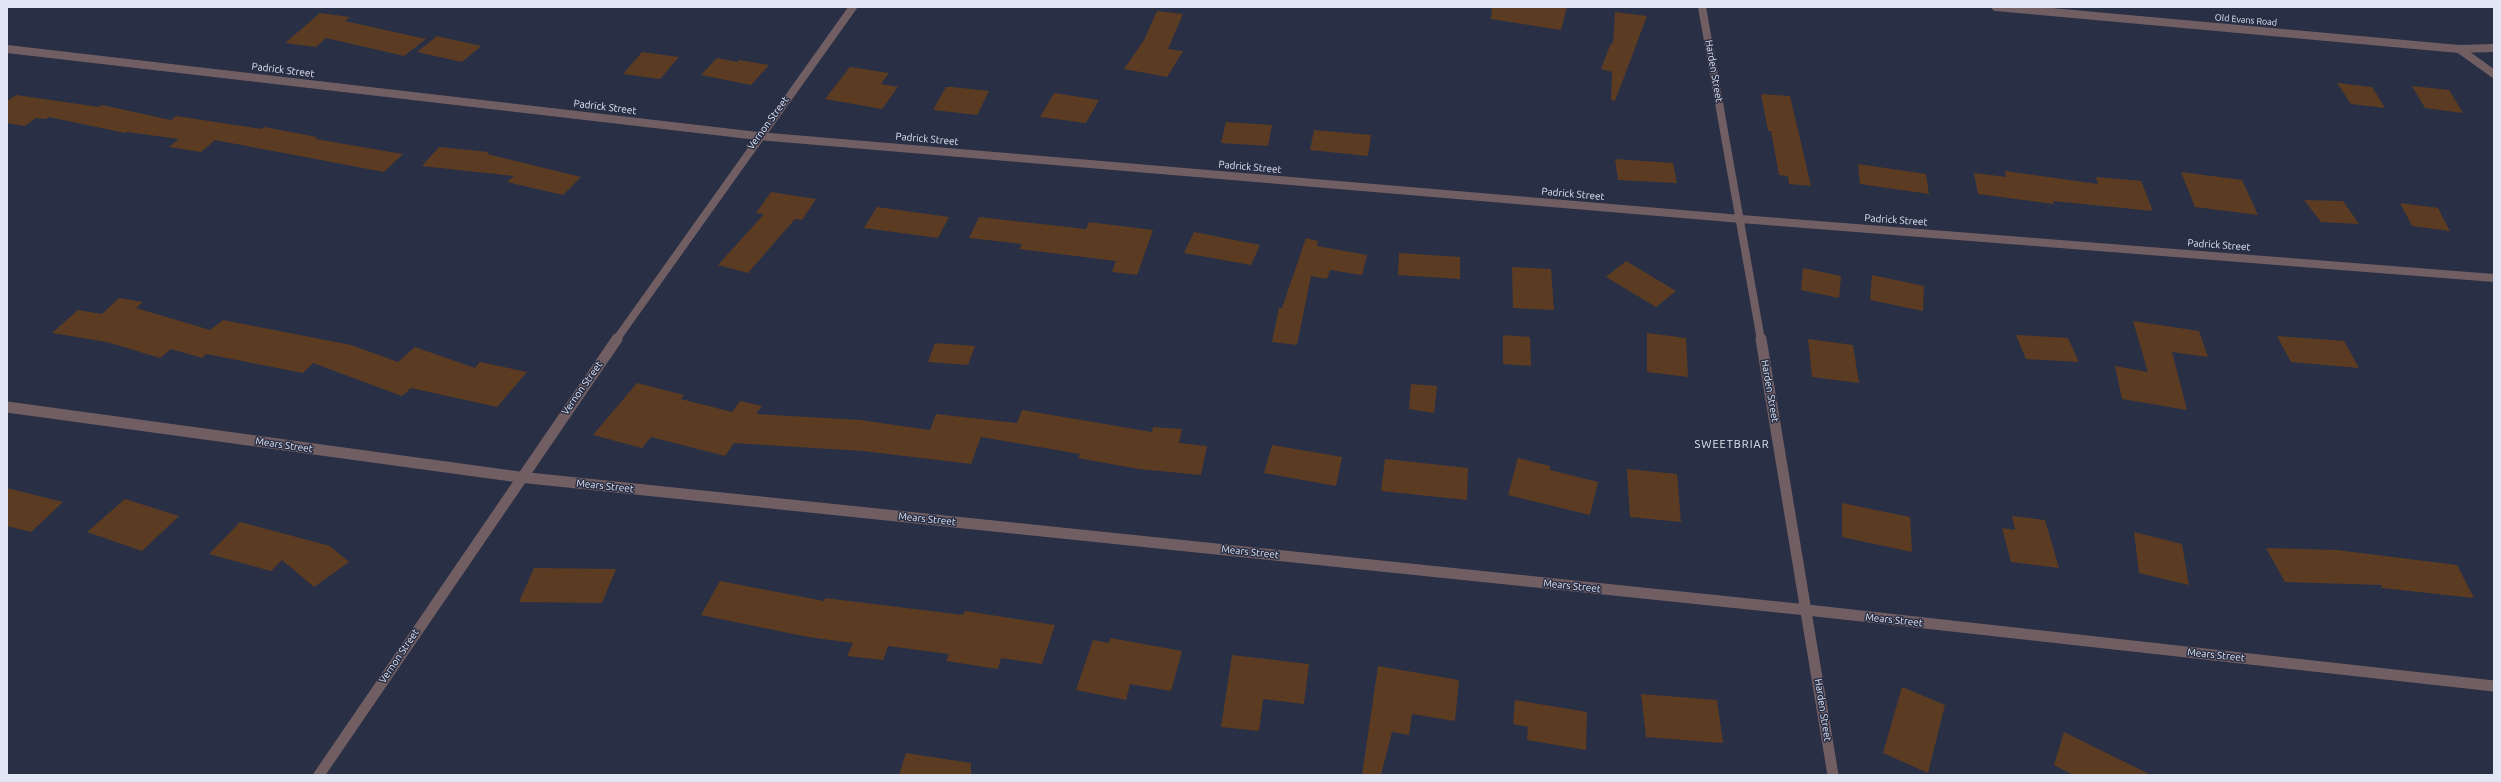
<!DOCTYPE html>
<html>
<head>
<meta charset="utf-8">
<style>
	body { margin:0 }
	#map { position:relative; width:2501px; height:782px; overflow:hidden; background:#292f45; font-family:Ubuntu,sans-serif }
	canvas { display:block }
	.frame { position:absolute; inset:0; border:8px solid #e1e6f4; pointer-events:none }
</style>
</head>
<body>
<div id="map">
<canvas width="2501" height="782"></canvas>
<div class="frame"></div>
</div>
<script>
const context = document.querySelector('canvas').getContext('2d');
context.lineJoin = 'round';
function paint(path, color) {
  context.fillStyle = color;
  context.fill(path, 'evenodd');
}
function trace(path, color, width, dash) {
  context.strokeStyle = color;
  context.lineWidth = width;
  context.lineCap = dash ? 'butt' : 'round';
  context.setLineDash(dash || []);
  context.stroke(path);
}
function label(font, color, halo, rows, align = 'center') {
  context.font = font + ' Ubuntu,sans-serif';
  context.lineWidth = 3;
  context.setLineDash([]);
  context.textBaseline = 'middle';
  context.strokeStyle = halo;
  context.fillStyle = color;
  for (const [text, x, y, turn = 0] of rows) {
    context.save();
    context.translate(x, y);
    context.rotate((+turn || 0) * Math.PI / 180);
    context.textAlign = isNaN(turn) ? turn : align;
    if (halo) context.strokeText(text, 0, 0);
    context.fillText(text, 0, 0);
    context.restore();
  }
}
paint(new Path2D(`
	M1492 7H1567L1561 30 1491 19Z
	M1157 11 1183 14 1168 49 1183 51 1167 77 1124 69 1144 40Z
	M1615 12 1647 16 1615 101 1611 100 1612 72 1601 69 1611 43 1613 44Z
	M320 13 350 17 345 21 426 39 404 56 326 38 316 47 285 43Z
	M437 36 481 46 462 62 417 52Z
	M642 52 679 57 660 79 623 74Z
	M717 58 737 62 739 60 769 65 751 85 701 75Z
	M850 67 889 73 881 84 898 87 882 109 825 99Z
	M2337 83 2372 87 2385 108 2351 104Z
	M2412 86 2449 90 2463 113 2425 108Z
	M946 87H952L989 91 977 115 933 110Z
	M1054 93 1099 100 1086 123 1040 117Z
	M1761 94 1790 96 1811 186 1789 184 1788 176 1779 175 1771 131H1768Z
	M16 95 99 107 102 105 171 120 176 116 262 129 264 127 317 137 315 139 403 154 384 172 215 140 201 152 169 147 179 139 127 132 125 133 49 117 46 119 36 118 25 126 7 123V101Z
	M1226 122 1272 125 1268 146 1221 143Z
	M1314 130 1371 135 1368 156 1310 150Z
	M439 147 489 152 487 154 581 177 563 195 507 182 514 176 422 166Z
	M1615 159 1673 163 1677 183 1618 180Z
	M1858 164 1926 174 1929 194 1860 184Z
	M2005 171 2098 184 2096 177 2141 181 2153 211 2053 201 2054 204 1978 194 1974 173 2006 177Z
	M2181 172 2242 180 2258 215 2195 207Z
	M771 192 816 199 802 220 795 219 748 273 718 265 764 214 756 213Z
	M2304 200 2343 201 2359 224 2321 222Z
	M2400 203 2438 208 2450 231 2412 226Z
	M877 207 949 217 938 238 864 228Z
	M979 217 1086 229 1089 222 1153 230 1137 275 1112 272 1116 261 1019 249 1022 244 969 238Z
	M1194 232 1260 245 1251 265 1184 253Z
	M1306 238 1318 241 1317 246 1367 255 1362 275 1330 270 1327 279 1311 276 1297 345 1272 342 1279 308H1282Z
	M1399 253 1460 257V279L1398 275Z
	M1626 261 1676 291 1656 307 1606 277Z
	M1512 267 1551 269 1554 310 1513 308Z
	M1803 268 1841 276 1839 298 1801 290Z
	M1872 275 1924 286 1923 311 1870 300Z
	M119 298 143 302 136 308 210 330 223 320 351 345 398 362 415 347 475 368 480 362 527 372 497 407 411 388 402 396 313 363 303 373 206 354 202 358 171 349 160 358 107 342 52 333 78 310 102 314Z
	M2133 321 2199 331 2208 357 2172 352 2187 410 2122 399 2115 366 2148 372Z
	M1647 333 1686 338 1688 377 1647 372Z
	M1503 335 1530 337 1531 366 1503 364Z
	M2016 335 2068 338 2079 362 2026 359Z
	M2277 336 2344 341 2359 368 2291 362Z
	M1808 339 1853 345 1859 383 1812 377Z
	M935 343 975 346 968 365 928 362Z
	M637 383 684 395 681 399 732 412 740 401 762 406 756 414 860 420 930 430 936 414 1017 423 1022 410 1152 432 1153 427 1182 429 1179 443 1207 446 1201 475 1139 469 1078 458 1080 454 981 437 971 464 863 451 734 443 725 456 651 437 642 448 593 435Z
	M1411 384 1437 386 1434 413 1409 409Z
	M1272 445 1342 457 1336 486 1264 473Z
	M1518 458 1550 466V470L1598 482 1590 515 1508 495Z
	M1385 459 1468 468 1467 500 1381 491Z
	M1627 469 1677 474 1681 522 1630 517Z
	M7 488 63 502 31 532 7 526Z
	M125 499 179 516 142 551 87 532Z
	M1842 503 1910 517 1912 552 1842 537Z
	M2012 516 2045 520 2059 568 2011 562 2002 528 2015 530Z
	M240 522 330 546 349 562 314 587 282 560 271 571 209 554Z
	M2134 532 2182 544 2189 585 2139 573Z
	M2266 548 2337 550 2457 565 2474 598 2382 588 2381 585 2285 582Z
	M534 568 616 569 602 603 519 602Z
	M720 581 824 601 825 598 963 615 965 611 1055 625 1042 664 1001 658 998 669 946 661 949 654 888 646 883 660 847 656 853 643 808 637 701 615Z
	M1110 638 1182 651 1171 691 1130 684 1126 700 1076 690 1093 640 1109 643Z
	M1232 655 1309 664 1304 704 1263 699 1259 731 1221 727Z
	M1378 666 1459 680 1455 721 1412 714 1409 735 1392 732 1381 775H1362Z
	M1902 687 1945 705 1928 773 1883 753Z
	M1641 694 1717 700 1723 743 1646 737Z
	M1515 700 1587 712 1586 750 1527 740 1528 727 1513 724Z
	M2064 732 2151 775H2073L2054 765Z
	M906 753 971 763V775H899Z`), '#5b3c23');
trace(new Path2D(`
	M1702 7 1761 340
	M7 49 758 136 1741 219 2494 278
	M2459 49 2494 74
	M616 340 853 7`), '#715e62', 8);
trace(new Path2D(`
	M1761 339 1833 775
	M7 407 519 477 1807 610 2494 686
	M319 775 617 339`), '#715e62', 11);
trace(new Path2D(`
	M1996 7 2459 49 2494 48`), '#715e62', 8);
label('9px', '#e1e6f4', '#292f45', [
	["Old Evans Road",2246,20,5]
]);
label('10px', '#e1e6f4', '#292f45', [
	["Padrick Street",283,70,7],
	["Harden Street",1714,71,80],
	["Padrick Street",605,107,7],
	["Vernon Street",768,123,-54],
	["Padrick Street",927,139,5],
	["Padrick Street",1250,167,5],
	["Padrick Street",1573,194,5],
	["Padrick Street",1896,220,4],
	["Padrick Street",2219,245,4],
	["Vernon Street",582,388,-55],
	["Harden Street",1770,391,80],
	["Mears Street",284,445,8],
	["Mears Street",605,486,6],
	["Mears Street",927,519,6],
	["Mears Street",1250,552,6],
	["Mears Street",1572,586,6],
	["Mears Street",1894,620,6],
	["Mears Street",2216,655,6],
	["Vernon Street",399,656,-56],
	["Harden Street",1823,710,81]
]);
context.letterSpacing = '1px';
label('11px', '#e1e6f4', '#292f45', [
	["SWEETBRIAR",1732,444]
]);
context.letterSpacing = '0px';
</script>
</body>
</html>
